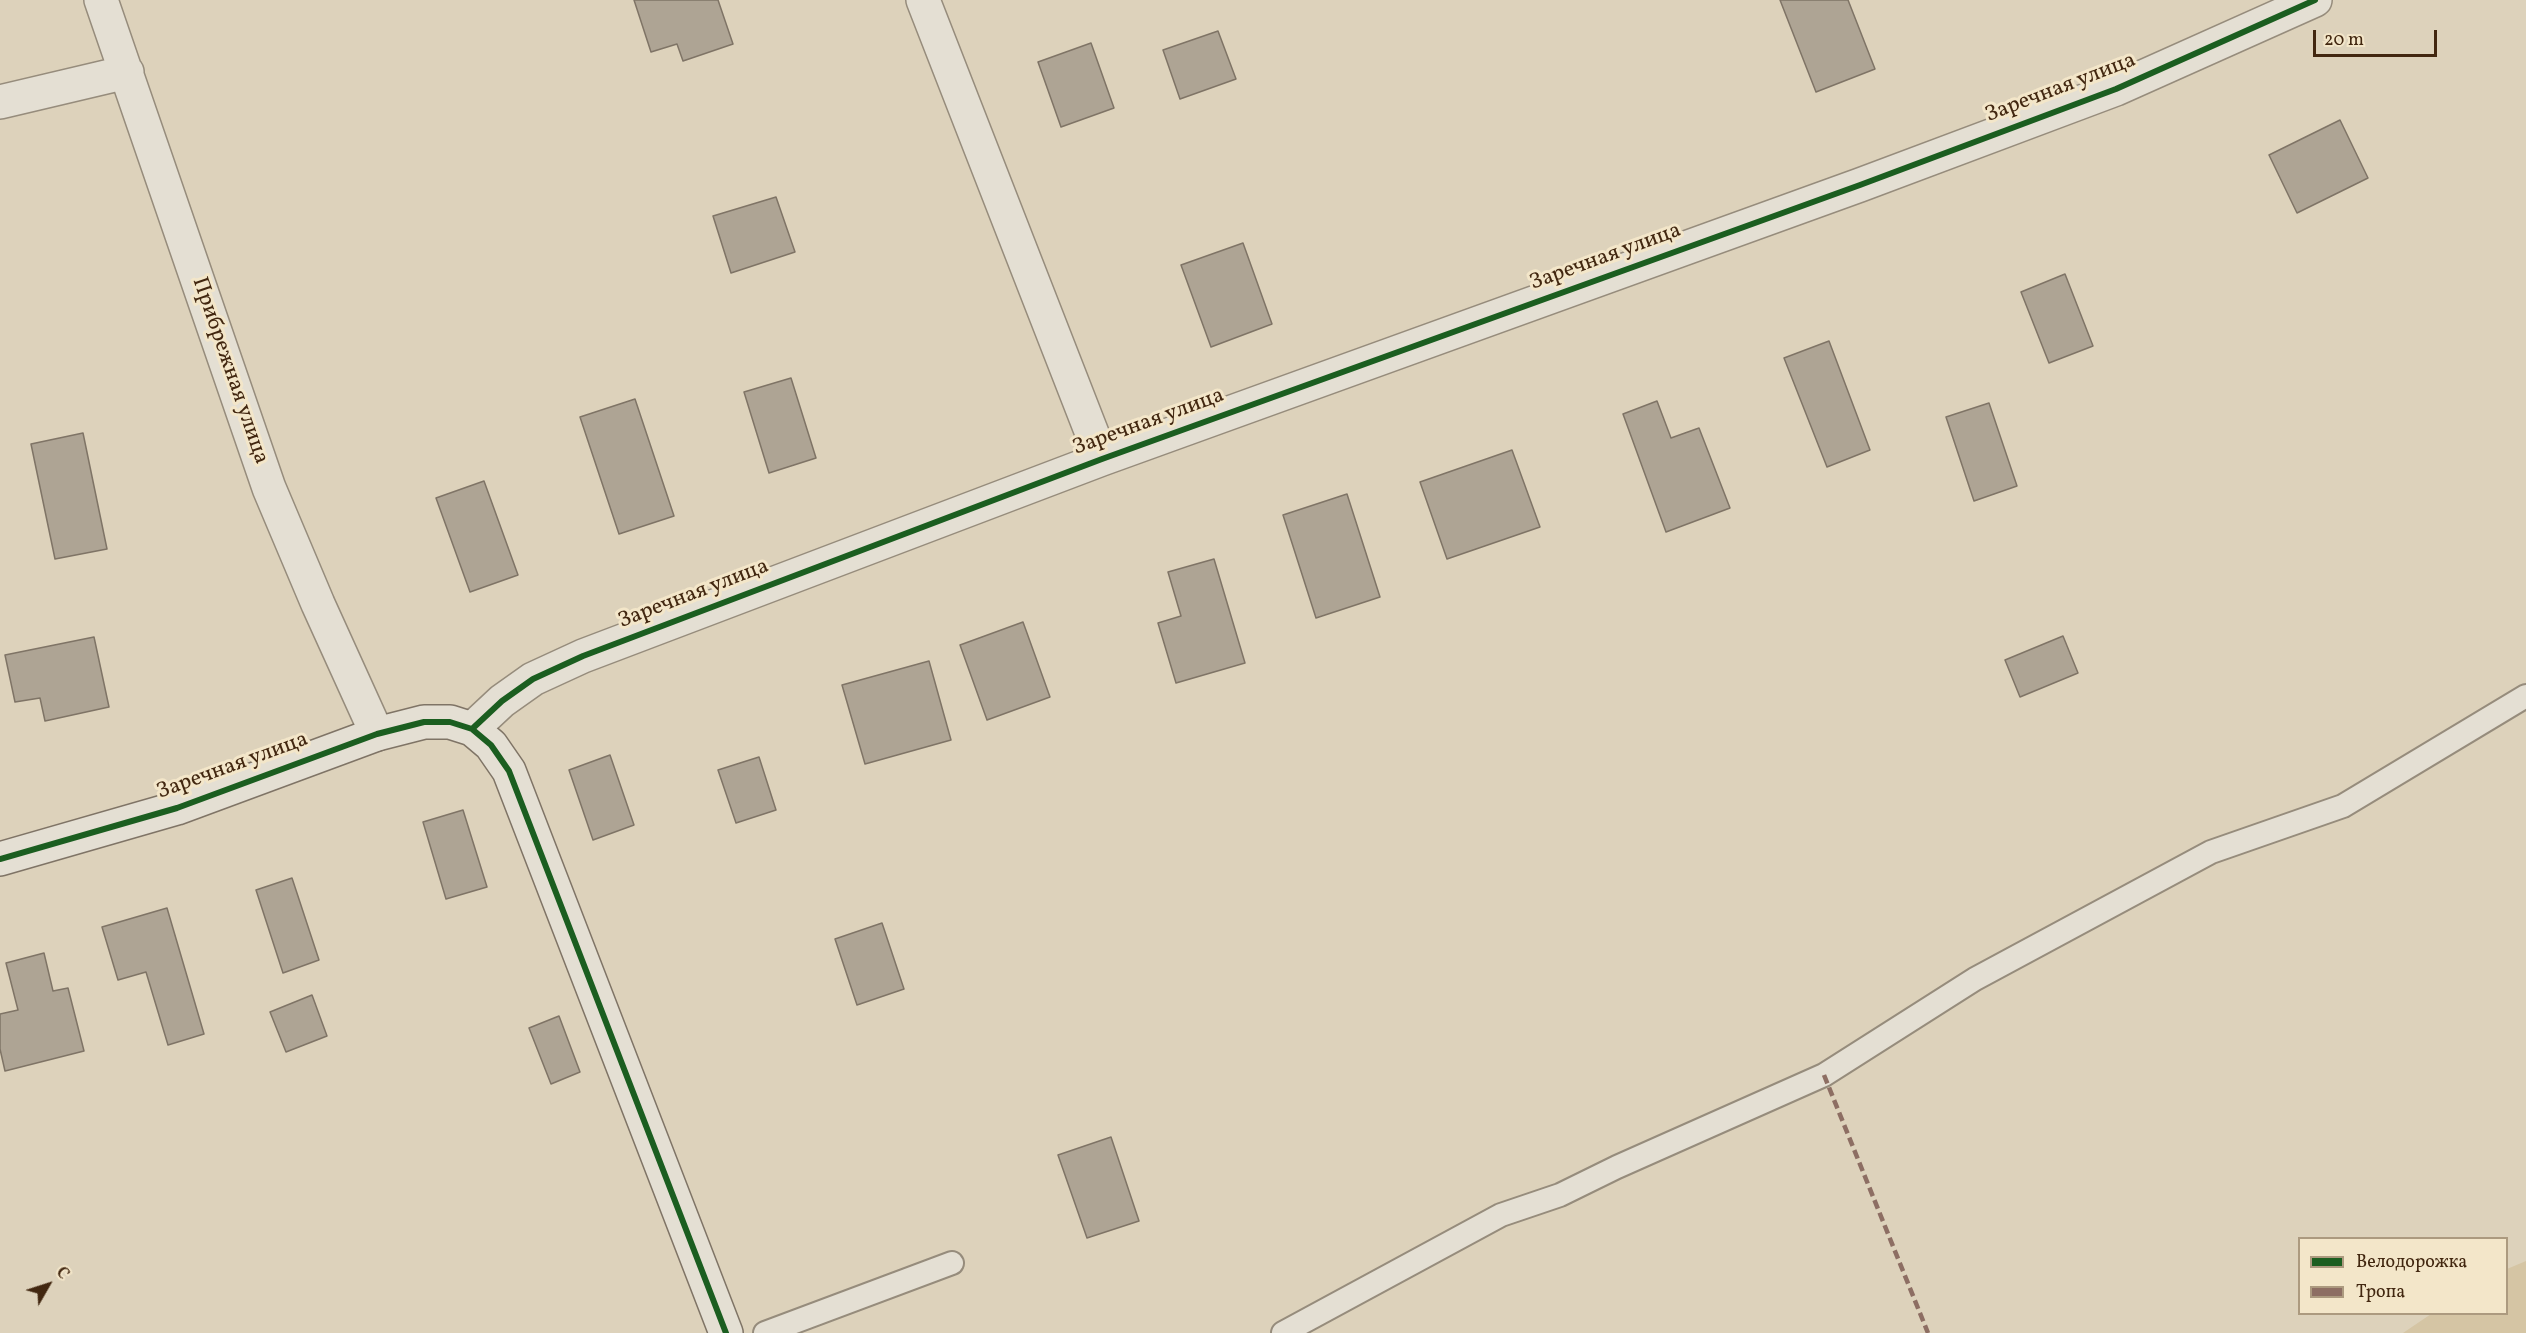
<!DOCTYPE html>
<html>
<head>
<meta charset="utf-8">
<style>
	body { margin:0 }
	#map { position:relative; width:2526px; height:1333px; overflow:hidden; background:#ddd2bb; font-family:Vollkorn,serif }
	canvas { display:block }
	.legend { position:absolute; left:2298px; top:1237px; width:210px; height:78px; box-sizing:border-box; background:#f3e6c9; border:2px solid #ac9a7f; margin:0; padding:8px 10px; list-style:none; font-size:18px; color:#422710 }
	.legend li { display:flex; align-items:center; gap:12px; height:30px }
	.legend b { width:30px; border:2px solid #ac9a7f }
	.north { position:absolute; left:18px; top:1255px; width:60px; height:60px; -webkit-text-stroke:4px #f3e6c9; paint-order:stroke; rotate:51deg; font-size:16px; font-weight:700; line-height:24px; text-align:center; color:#422710 }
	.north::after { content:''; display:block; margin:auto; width:21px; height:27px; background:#422710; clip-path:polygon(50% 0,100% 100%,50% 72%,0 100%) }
	.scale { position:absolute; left:2313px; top:30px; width:124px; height:27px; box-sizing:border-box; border:3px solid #422710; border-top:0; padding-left:8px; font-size:18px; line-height:21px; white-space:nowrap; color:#422710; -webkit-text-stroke:4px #f3e6c9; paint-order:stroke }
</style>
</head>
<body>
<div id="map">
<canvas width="2526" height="1333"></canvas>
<ul class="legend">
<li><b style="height:8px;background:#1b5e20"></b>Велодорожка</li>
<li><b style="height:8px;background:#8d6e63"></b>Тропа</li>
</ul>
<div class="north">С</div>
<div class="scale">20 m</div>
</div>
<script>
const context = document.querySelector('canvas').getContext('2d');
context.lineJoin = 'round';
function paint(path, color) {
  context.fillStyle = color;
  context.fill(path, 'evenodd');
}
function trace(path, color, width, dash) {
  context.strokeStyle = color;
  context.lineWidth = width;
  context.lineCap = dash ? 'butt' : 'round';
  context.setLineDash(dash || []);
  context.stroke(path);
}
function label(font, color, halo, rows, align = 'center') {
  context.font = font + ' Vollkorn,serif';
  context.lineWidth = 6;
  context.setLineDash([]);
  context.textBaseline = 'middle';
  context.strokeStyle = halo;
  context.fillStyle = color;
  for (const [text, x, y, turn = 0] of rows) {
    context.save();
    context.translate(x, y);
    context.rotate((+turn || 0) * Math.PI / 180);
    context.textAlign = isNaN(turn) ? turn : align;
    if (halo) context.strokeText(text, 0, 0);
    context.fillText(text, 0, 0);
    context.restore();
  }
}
paint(new Path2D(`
	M2526 1261V1333H2403L2431 1314H2506L2507 1269Z`), '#d5c5a4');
const building = new Path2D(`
	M634 0H718L733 44 683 61 677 44 651 52Z
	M1780 0H1848L1875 69 1816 92Z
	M1218 31 1236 79 1180 99 1163 50Z
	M1091 43 1114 108 1061 127 1038 62Z
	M2340 120 2368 178 2297 213 2269 155Z
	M776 197 795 252 731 273 713 216Z
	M1243 243 1272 324 1211 347 1181 265Z
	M2065 274 2093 346 2049 363 2021 292Z
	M1829 341 1870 450 1827 467 1784 358Z
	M791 378 816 458 769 473 744 392Z
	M635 399 674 516 619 534 580 417Z
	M1657 401 1671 438 1699 428 1730 508 1666 532 1623 414Z
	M1989 403 2017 486 1974 501 1946 417Z
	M83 433 107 549 55 559 31 444Z
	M1512 450 1540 527 1447 559 1420 482Z
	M484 481 518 575 470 592 436 498Z
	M1347 494 1380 597 1316 618 1283 515Z
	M1214 559 1245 663 1176 683 1158 623 1181 616 1168 572Z
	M1023 622 1050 697 987 720 960 645Z
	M2063 636 2078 673 2020 697 2005 660Z
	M94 637 109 707 45 721 40 698 15 702 5 655Z
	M929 661 951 740 865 764 842 685Z
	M610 755 634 825 593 840 569 770Z
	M759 757 776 810 736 823 718 770Z
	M463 810 487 887 446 899 423 822Z
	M292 878 319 960 283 973 256 890Z
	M167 908 204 1034 168 1045 146 972 118 980 102 927Z
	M882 923 904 989 857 1005 835 939Z
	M44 953 53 991 68 988 84 1051 5 1071 0 1049V1014L18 1010 6 963Z
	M312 995 327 1036 286 1052 270 1012Z
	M559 1016 580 1072 551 1084 529 1028Z
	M1111 1137 1139 1221 1087 1238 1058 1155Z`);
paint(building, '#aea494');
trace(building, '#7f7466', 1.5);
const lane = new Path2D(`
	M765 1333 952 1263
	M1283 1333 1501 1215 1560 1195 1617 1167 1824 1075 1975 979 2211 852 2343 806 2526 696`);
const street = new Path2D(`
	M101 0 269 488 318 604 377 734
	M923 0 1102 459
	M0 102 127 72
	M472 729 502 701 533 679 583 656 1102 459 1860 185 2116 89 2315 0`);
const secondary = new Path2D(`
	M0 859 177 808 377 734 424 722H450L472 729 491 745 509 771 726 1333`);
trace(lane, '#968c7c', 26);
trace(street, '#968c7c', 36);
trace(secondary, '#7f7466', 36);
trace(lane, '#e4dfd3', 22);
trace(street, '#e4dfd3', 33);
trace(secondary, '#e4dfd3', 33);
trace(new Path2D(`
	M1824 1075 1928 1333`), '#8d6e63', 4.5, [9, 4.5]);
trace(new Path2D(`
	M472 729 502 701 533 679 583 656 1102 459 1860 185 2116 89 2315 0
	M0 859 177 808 377 734 424 722H450L472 729 491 745 509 771 726 1333`), '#1b5e20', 6);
label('22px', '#422710', '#f3e6c9', [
	["Заречная улица",2061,89,-21],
	["Заречная улица",1606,258,-20],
	["Прибрежная улица",229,371,71],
	["Заречная улица",1149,423,-20],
	["Заречная улица",694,595,-21],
	["Заречная улица",233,767,-20]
]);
</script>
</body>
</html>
